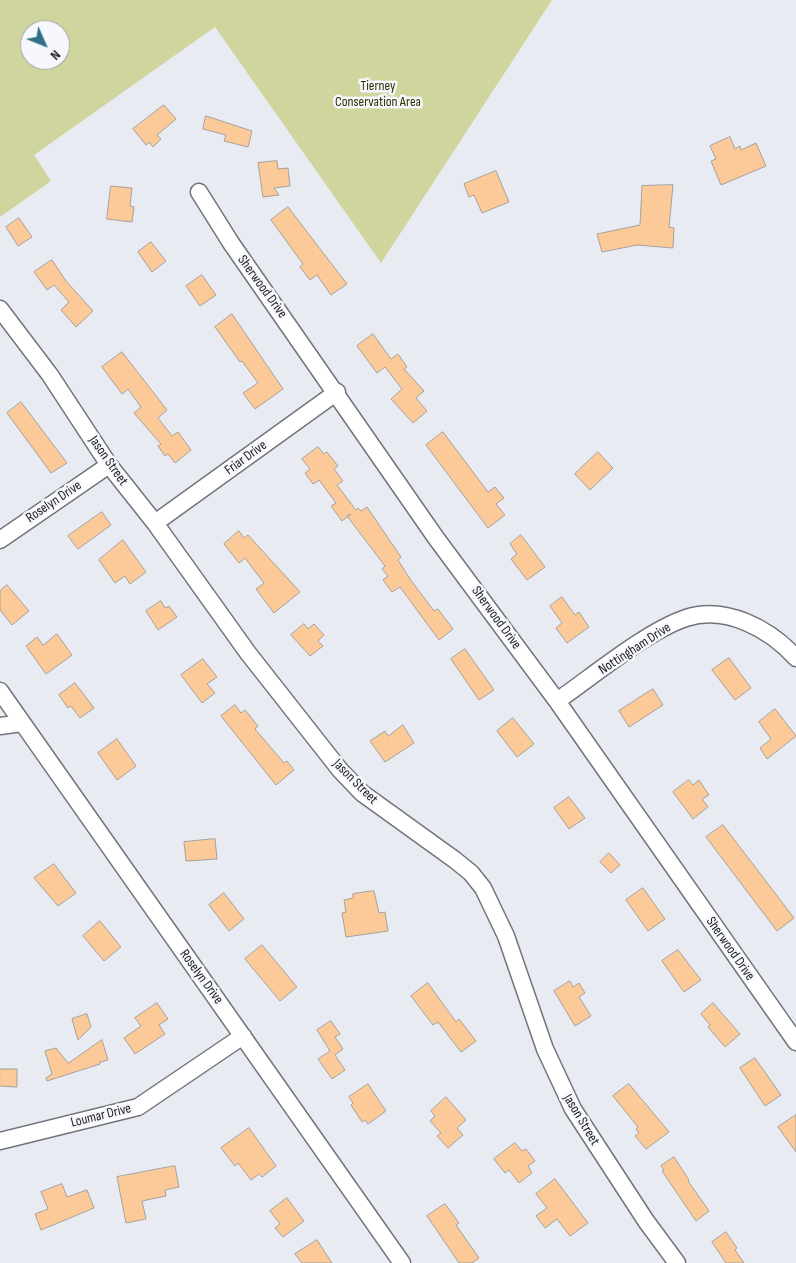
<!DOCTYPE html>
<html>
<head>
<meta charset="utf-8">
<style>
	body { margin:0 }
	#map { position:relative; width:796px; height:1263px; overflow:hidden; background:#e8ebf2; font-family:"Sofia Sans Condensed",sans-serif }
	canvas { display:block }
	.north { position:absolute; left:20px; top:20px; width:50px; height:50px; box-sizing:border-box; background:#f6f8fe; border:1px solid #9ea0a4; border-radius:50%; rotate:134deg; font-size:14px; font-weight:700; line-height:20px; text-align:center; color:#1b1c1e }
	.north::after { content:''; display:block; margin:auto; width:18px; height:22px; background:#307084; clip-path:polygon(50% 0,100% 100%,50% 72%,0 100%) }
</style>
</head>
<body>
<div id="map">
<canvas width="796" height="1263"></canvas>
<div class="north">N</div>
</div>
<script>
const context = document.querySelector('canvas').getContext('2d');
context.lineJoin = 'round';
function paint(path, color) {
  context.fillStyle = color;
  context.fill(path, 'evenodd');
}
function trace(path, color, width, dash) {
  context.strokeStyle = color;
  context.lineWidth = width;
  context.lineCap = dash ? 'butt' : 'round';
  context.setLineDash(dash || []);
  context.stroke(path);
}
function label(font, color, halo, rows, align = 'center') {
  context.font = font + ' "Sofia Sans Condensed",sans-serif';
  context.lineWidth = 5;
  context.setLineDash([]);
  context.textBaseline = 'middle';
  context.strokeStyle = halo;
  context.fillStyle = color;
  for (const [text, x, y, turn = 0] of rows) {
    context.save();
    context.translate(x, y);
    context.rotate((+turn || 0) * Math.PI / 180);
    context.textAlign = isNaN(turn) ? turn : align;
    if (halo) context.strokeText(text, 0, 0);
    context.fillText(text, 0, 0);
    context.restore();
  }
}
paint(new Path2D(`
	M0 0H552L381 263 215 27 34 155 51 181 0 217ZM30 30H60V60H30Z`), '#d0d49d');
const building = new Path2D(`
	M164 105 176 119 157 135 161 139 153 147 149 142 146 145 133 129Z
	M206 116 252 131 248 147 224 141 226 135 203 129Z
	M730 137 735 149 740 146 741 150 756 143 766 166 721 185 711 161 716 159 710 146Z
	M277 161 278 169 288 168 290 186 274 188 279 195 263 197 258 163Z
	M496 171 509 202 482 213 474 195 469 197 464 184Z
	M673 185 669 227 674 228 673 248 637 245 602 252 597 234 640 225 642 186Z
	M111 186 132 188 130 206 134 207 132 222 107 219Z
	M288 207 347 284 331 295 317 275 310 280 300 267 303 264 271 220Z
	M19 218 32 237 18 246 6 227Z
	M151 242 166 261 152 272 138 252Z
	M52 260 66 281 93 311 76 327 61 310 69 302 54 285 47 290 34 272Z
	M202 275 216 295 200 306 186 286Z
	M232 314 283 389 255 409 243 393 258 383 242 361 240 362 215 327Z
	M373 334 391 359 398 354 407 367 404 369 424 391 416 398 427 411 413 423 391 399 402 389 385 367 377 373 357 346Z
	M122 352 167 410 158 418 172 436 178 432 191 450 175 463 168 454 165 456 158 446 161 444 134 413 141 407 128 389 122 394 102 367Z
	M21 402 67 463 51 473 7 413Z
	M443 432 488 492 495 487 504 498 496 504 505 515 488 528 426 445Z
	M318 447 324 454 327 452 338 466 334 469 343 481 337 485 356 510 358 508 361 511 367 507 401 557 398 560 410 579 434 611 438 609 453 629 439 640 400 587 392 592 383 580 388 576 382 569 385 566 347 516 351 514 342 521 331 506 336 503 319 480 313 484 305 473 310 469 302 459Z
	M598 452 613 468 590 490 575 474Z
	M102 512 111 525 78 549 68 536Z
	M239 531 244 538 248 535 300 592 274 613 256 589 264 583 245 558 239 563 224 544Z
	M521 535 545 567 527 580 511 559 517 554 510 544Z
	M123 540 146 572 130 584 125 576 115 583 99 560Z
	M7 585 29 611 12 625 0 610V591Z
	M562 597 575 615 579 612 589 627 567 643 556 628 562 623 550 606Z
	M161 601 165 608 169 606 177 617 158 630 146 611Z
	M304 624 308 629 314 624 324 635 318 641 323 646 310 656 291 635Z
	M57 634 72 655 46 674 26 646 37 637 43 645Z
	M465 649 494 690 479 700 451 659Z
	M729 658 751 688 735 700 712 670Z
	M203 659 217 677 207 684 215 693 202 703 181 675Z
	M75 683 94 708 80 718 71 706 68 708 59 695Z
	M653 689 663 705 629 727 619 711Z
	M235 705 241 713 245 710 258 726 255 729 284 763 287 761 294 770 276 785 221 716Z
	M775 709 796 736 767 759 760 748 771 739 759 722Z
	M513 718 534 744 517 757 497 731Z
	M403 725 414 743 385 762 370 741 385 731 388 736Z
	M117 739 136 766 117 780 98 753Z
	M689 780 693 785 699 780 709 795 702 799 708 807 693 819 673 792Z
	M569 797 585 818 569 829 554 808Z
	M723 825 794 918 777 931 706 837Z
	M215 839 217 859 186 861 184 842Z
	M609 853 620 865 611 873 600 862Z
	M54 864 76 893 58 906 34 878Z
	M643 888 665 919 648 931 626 900Z
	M374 891 379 913 385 912 388 931 346 937 342 913 346 912 344 900 353 898V894Z
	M224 893 244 919 229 931 209 905Z
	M100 921 121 947 104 961 83 936Z
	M262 945 297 987 280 1001 245 959Z
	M678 950 701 980 684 992 662 961Z
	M570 981 573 987 579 983 585 993 579 997 591 1016 575 1026 554 991Z
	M428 983 456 1022 459 1019 476 1041 461 1052 438 1022 433 1025 411 996Z
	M157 1003 168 1019 159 1025 165 1034 135 1054 124 1038 141 1026 135 1018Z
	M713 1003 740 1034 725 1047 708 1027 710 1025 701 1014Z
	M87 1014 91 1027 78 1040 72 1019Z
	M331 1021 340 1034 335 1037 343 1049 335 1055 345 1070 332 1079 318 1059 330 1051 317 1030Z
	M102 1040 108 1060 100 1062V1064L47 1081 46 1078 52 1074 45 1051 56 1048 68 1063Z
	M755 1058 781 1095 765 1106 740 1068Z
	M0 1069H17V1087L0 1086Z
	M368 1084 386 1111 368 1124 365 1120 362 1122 351 1105 353 1103 349 1097Z
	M629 1084 669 1132 646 1149 635 1136 639 1133 636 1129 638 1127 613 1096Z
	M446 1097 466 1120 457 1128 463 1135 448 1148 437 1136 441 1133 430 1121 435 1116 431 1111Z
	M796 1115V1152L778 1127Z
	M249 1128 276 1166 262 1177 259 1174 251 1180 238 1163 235 1166 221 1148Z
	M515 1143 522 1151 526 1149 535 1161 528 1166 532 1173 519 1183 509 1170 505 1173 494 1159Z
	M674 1157 689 1180 688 1181 709 1211 696 1221 662 1171 664 1170 661 1166Z
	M175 1166 179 1187 165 1190 166 1196 142 1201 146 1219 126 1223 117 1177Z
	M555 1179 588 1223 570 1236 557 1219 545 1228 536 1216 547 1208 536 1194Z
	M62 1184 67 1197 87 1190 94 1208 41 1230 35 1214 48 1209 41 1192Z
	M287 1198 304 1221 283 1237 275 1228 280 1224 270 1211Z
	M445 1204 459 1223 456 1225 479 1258 472 1263H459L427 1216Z
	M726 1232 737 1248 735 1250 744 1263H726L712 1242Z
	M317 1240 332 1263H302L295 1254Z`);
paint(building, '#fbca98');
trace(building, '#a6a09b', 1);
const minor = new Path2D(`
	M199 192 231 243 436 538 557 701 796 1042
	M0 309 50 375 109 465 155 523 248 653 340 770 362 793 455 860 471 873 483 888 506 936 545 1049 573 1109 646 1221 677 1263
	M155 523 337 392
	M0 540 109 465
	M0 691 402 1263
	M557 701C593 676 647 631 686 618 726 605 770 629 796 658
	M0 726 22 723
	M0 1141 138 1107 243 1036`);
trace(minor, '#72747b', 19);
trace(minor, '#fff', 16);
label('14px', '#313200', '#f6f8fe', [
	["Tierney",378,86],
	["Conservation Area",378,102]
]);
label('14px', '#1b1c1e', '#f6f8fe', [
	["Sherwood Drive",262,287,54],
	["Friar Drive",246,458,-36],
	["Jason Street",108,461,55],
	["Roselyn Drive",54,502,-34],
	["Sherwood Drive",496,618,54],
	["Nottingham Drive",635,649,-33],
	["Jason Street",355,782,45],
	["Sherwood Drive",730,949,55],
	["Roselyn Drive",201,977,54],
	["Loumar Drive",101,1116,-14],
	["Jason Street",581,1120,59]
]);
</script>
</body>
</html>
